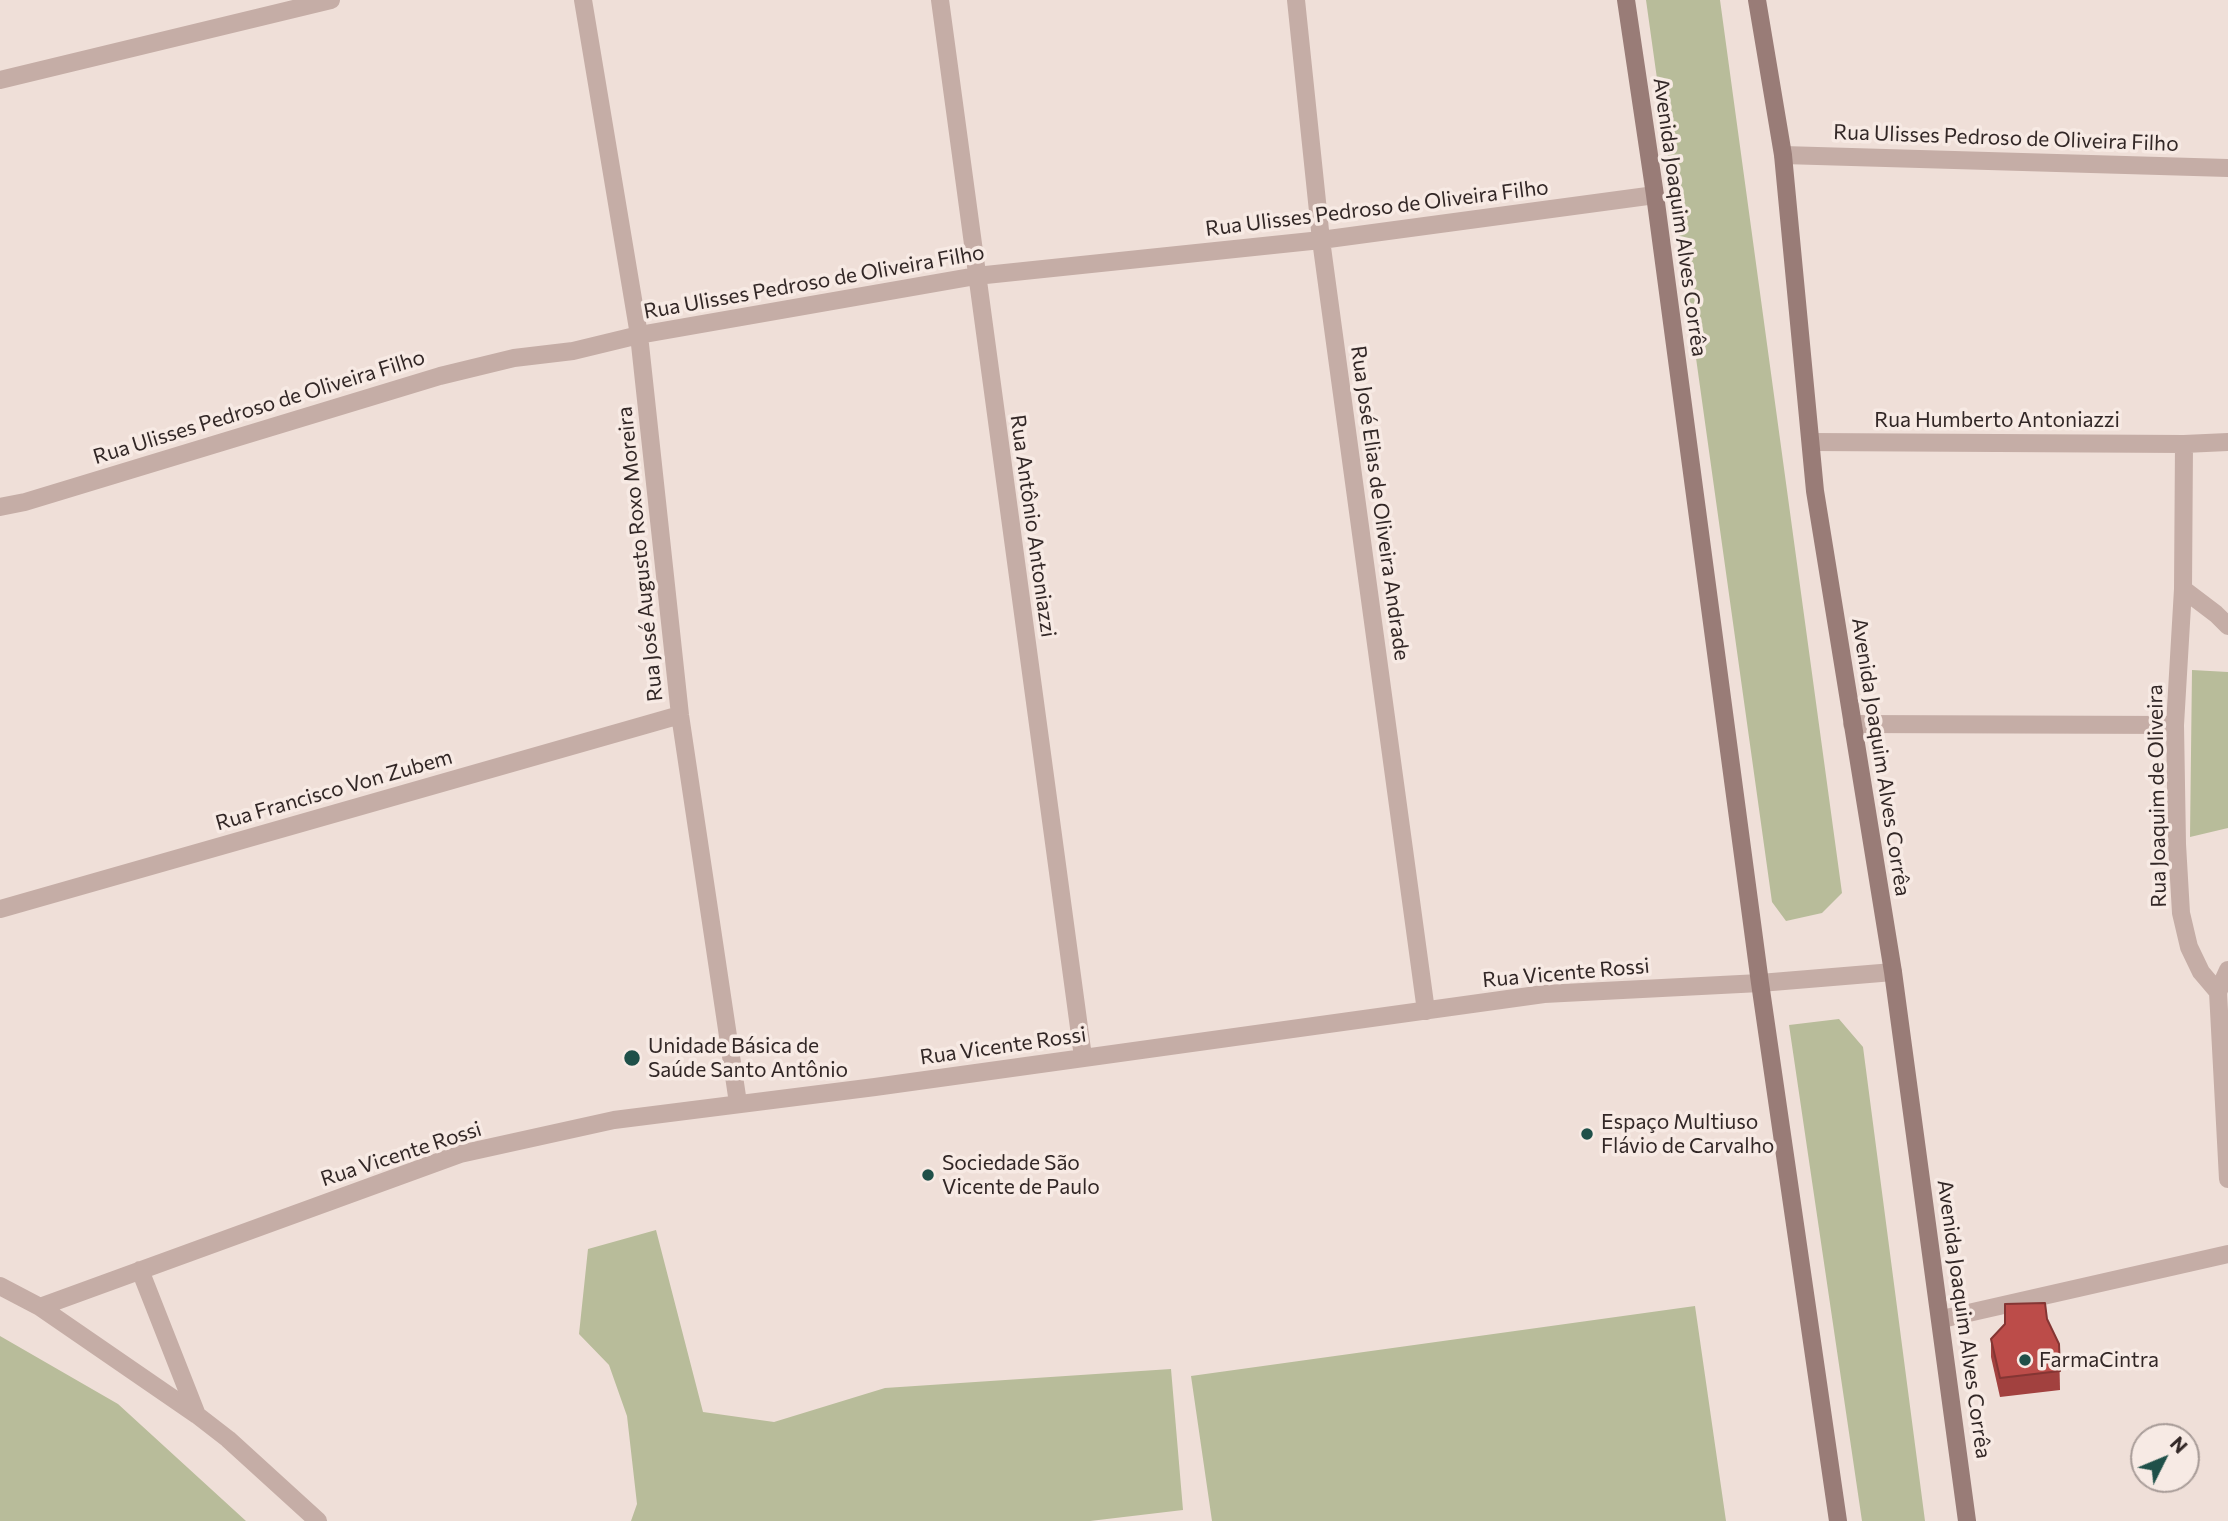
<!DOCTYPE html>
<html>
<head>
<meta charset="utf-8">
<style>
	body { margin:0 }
	#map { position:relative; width:2228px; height:1521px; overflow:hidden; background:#efdfd8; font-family:Commissioner,sans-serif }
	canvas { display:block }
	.north { position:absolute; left:2130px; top:1423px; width:70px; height:70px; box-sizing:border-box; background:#f7eae4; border:2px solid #a89c98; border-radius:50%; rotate:47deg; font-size:19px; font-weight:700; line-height:28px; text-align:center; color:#322726 }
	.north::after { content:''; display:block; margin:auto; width:24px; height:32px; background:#1f5049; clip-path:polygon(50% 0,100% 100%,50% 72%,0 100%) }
</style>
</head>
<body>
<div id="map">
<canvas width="2228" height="1521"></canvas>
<div class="north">N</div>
</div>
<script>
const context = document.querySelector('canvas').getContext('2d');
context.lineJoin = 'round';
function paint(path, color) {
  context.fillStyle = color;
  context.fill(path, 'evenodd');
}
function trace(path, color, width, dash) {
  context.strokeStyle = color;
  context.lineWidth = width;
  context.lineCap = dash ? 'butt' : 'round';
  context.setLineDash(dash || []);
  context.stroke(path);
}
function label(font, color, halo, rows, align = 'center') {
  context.font = font + ' Commissioner,sans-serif';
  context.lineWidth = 7;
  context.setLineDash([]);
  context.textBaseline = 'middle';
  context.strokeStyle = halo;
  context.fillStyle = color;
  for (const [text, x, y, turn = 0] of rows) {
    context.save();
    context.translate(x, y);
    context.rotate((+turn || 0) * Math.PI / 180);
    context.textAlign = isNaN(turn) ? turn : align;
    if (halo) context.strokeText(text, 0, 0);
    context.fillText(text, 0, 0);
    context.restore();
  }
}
paint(new Path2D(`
	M1646 0H1720L1842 893 1822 913 1786 921 1772 902Z
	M2192 670 2228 672V828L2190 837Z
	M1839 1019 1863 1047 1925 1521H1862L1789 1025Z
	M656 1230 703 1412 774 1422 885 1388 1171 1369 1183 1510 1090 1521H631L637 1504 627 1416 609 1365 579 1334 588 1249Z
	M1695 1306 1726 1521H1212L1191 1376Z
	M0 1336 118 1404 246 1521H0Z`), '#b8bc9a');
trace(new Path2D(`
	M583 0 639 335 680 715 738 1103
	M940 0 1083 1057
	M1296 0 1321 240 1426 1011
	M0 80 331 0
	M1783 155 2228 168
	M1811 442 2184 444
	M0 507 25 502 440 376 514 358 573 351 639 335 976 276 1321 240 1655 195
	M2183 589 2216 614 2228 626
	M1852 724 2175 725
	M0 909 680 715
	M2228 970 2218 992 2228 1179
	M2218 992 2201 972 2189 947 2181 913 2177 844 2175 725 2183 589 2184 444 2228 442
	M140 1270 197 1415
	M0 1286 40 1307 197 1415 228 1439 318 1521
	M40 1307 460 1154 614 1120 875 1087 1544 994 1760 983 1893 972
	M1942 1319 2228 1254`), '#c5ada6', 18);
trace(new Path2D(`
	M1626 0 1655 195 1760 983 1838 1521
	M1757 0 1783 155 1815 491 1893 972 1967 1521`), '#997c77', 18);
paint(new Path2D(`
	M2047 1319 2059 1344 2060 1390 2000 1397 1991 1357V1339Z`), '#a2413f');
const building = new Path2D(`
	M2045 1303 2047 1319 2059 1344 2060 1371 2000 1378 1991 1339 2005 1324V1304Z`);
paint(building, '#bc4c49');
trace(building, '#843533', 2);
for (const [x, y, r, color] of [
	[632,1058,9,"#1f5049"],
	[1587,1134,7,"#1f5049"],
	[928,1175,7,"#1f5049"],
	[2025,1360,7,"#1f5049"]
]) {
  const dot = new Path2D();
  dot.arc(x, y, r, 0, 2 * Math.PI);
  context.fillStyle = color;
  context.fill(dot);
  trace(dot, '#f7eae4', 2.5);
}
label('21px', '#322726', '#f7eae4', [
	["Rua Ulisses Pedroso de Oliveira Filho",2006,138,2],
	["Rua Ulisses Pedroso de Oliveira Filho",1377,208,-7],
	["Avenida Joaquim Alves Corrêa",1680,217,82],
	["Rua Ulisses Pedroso de Oliveira Filho",814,282,-10],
	["Rua Ulisses Pedroso de Oliveira Filho",259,407,-17],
	["Rua Humberto Antoniazzi",1997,420],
	["Rua José Elias de Oliveira Andrade",1380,503,82],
	["Rua Antônio Antoniazzi",1033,526,82],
	["Rua José Augusto Roxo Moreira",640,554,-96],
	["Avenida Joaquim Alves Corrêa",1881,757,81],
	["Rua Francisco Von Zubem",334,790,-16],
	["Rua Joaquim de Oliveira",2157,796,-91],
	["Rua Vicente Rossi",1566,973,-5],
	["Rua Vicente Rossi",1003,1046,-8],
	["Rua Vicente Rossi",401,1154,-18],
	["Avenida Joaquim Alves Corrêa",1964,1319,82]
]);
label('21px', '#322726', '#f7eae4', [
	["Unidade Básica de",648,1046],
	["Saúde Santo Antônio",648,1070],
	["Espaço Multiuso",1601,1122],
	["Flávio de Carvalho",1601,1146],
	["Sociedade São",942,1163],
	["Vicente de Paulo",942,1187],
	["FarmaCintra",2039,1360]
], 'left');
</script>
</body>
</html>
